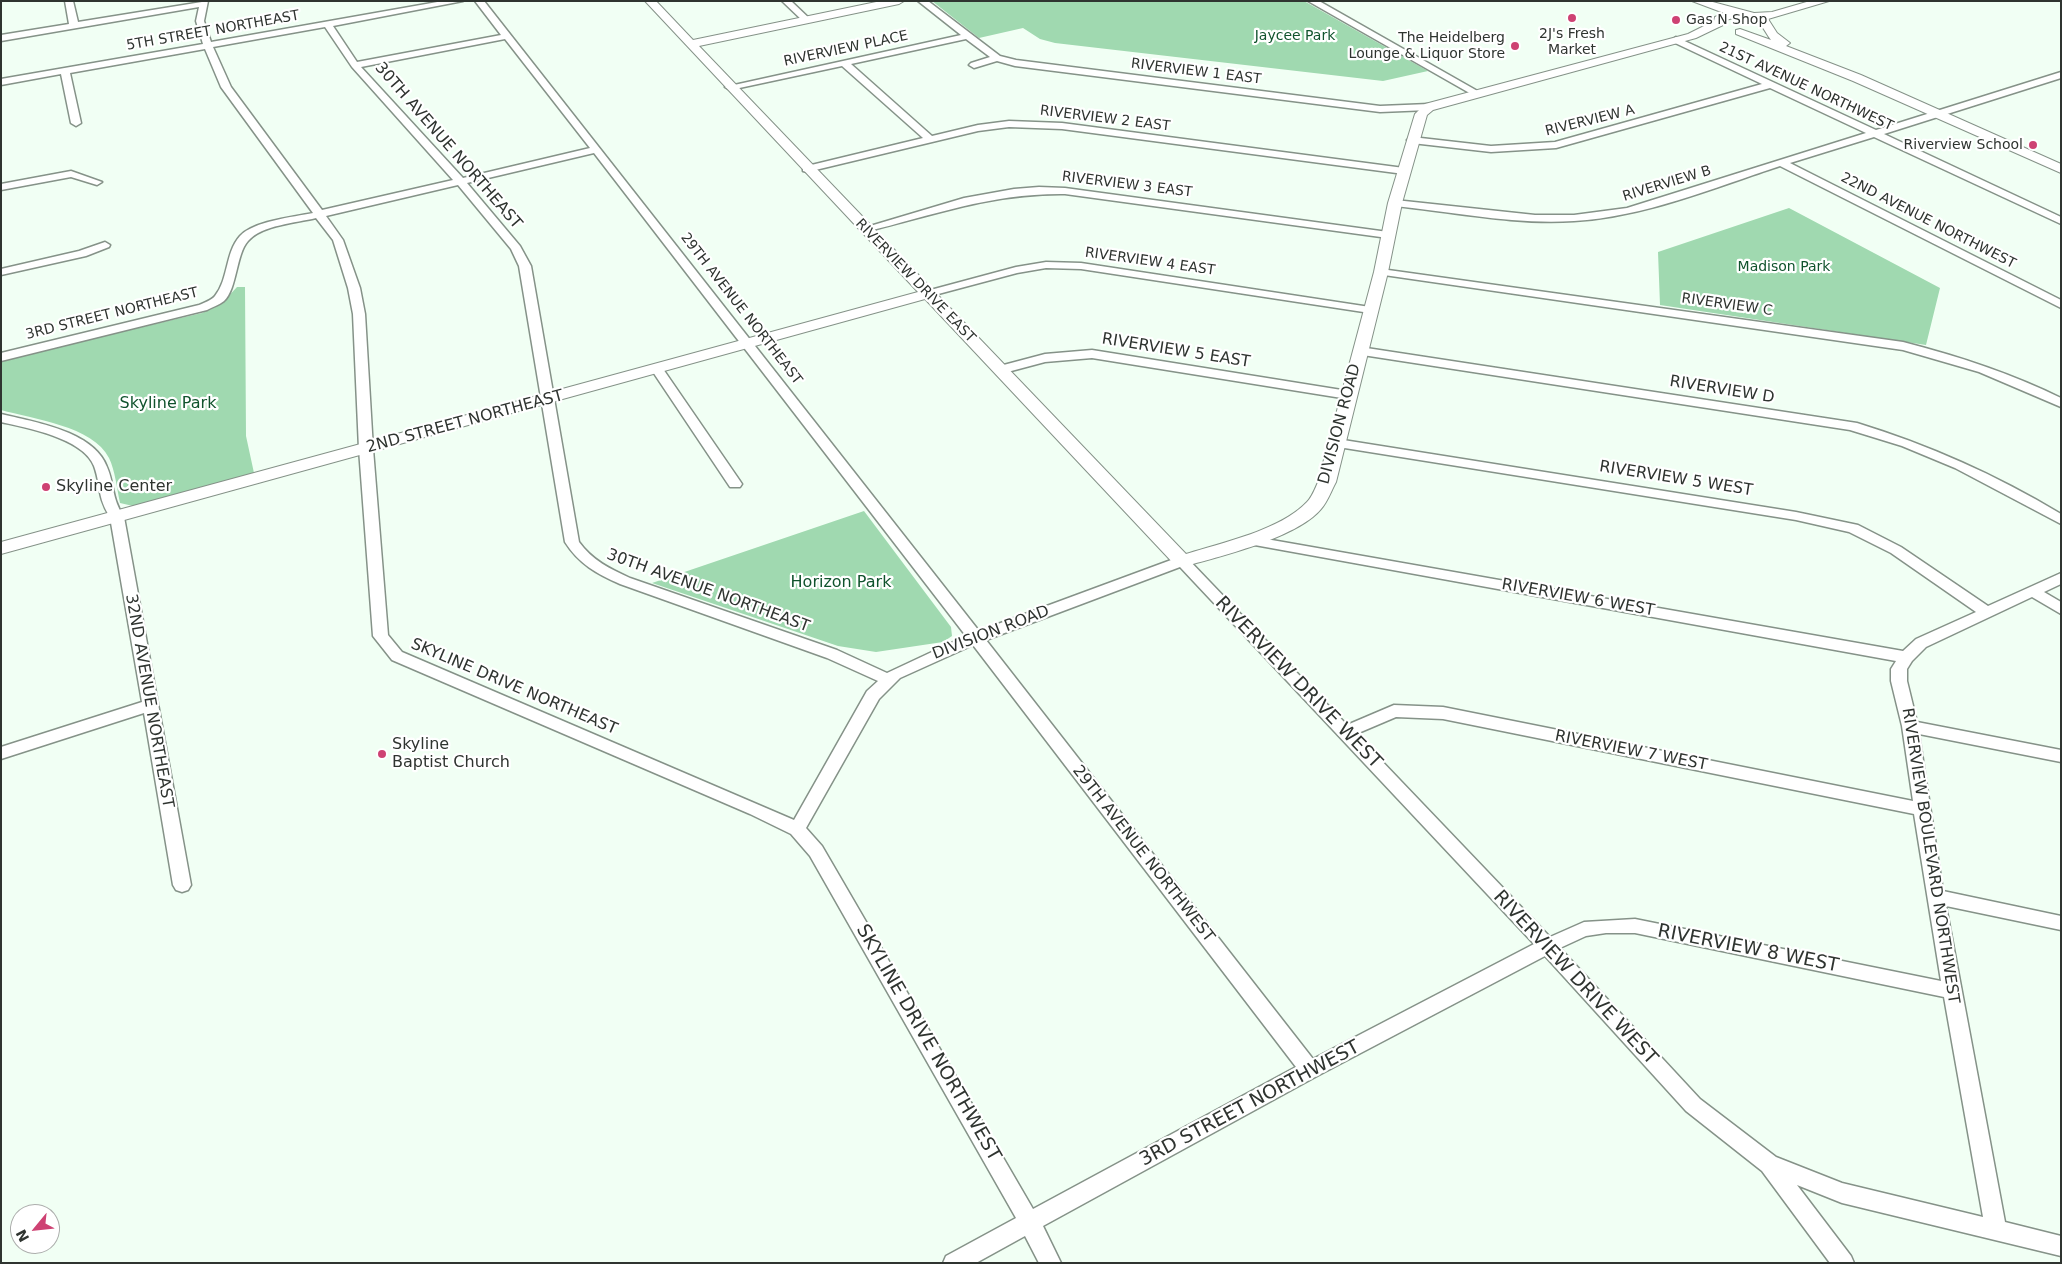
<!DOCTYPE html>
<html>
<head>
<meta charset="utf-8">
<style>
	body { margin:0 }
	#map { position:relative; width:2062px; height:1264px; overflow:hidden; background:#f1fff4; font-family:"DejaVu Sans",sans-serif }
	canvas { display:block }
	.frame { position:absolute; inset:0; border:2px solid #2f3430; pointer-events:none }
	.north { position:absolute; left:10px; top:1204px; width:50px; height:50px; box-sizing:border-box; background:#fff; border:1px solid #acaeac; border-radius:50%; rotate:242deg; font-size:14px; font-weight:700; line-height:20px; text-align:center; color:#2f3430 }
	.north::after { content:''; display:block; margin:auto; width:18px; height:22px; background:#ce4273; clip-path:polygon(50% 0,100% 100%,50% 72%,0 100%) }
</style>
</head>
<body>
<div id="map">
<canvas width="2062" height="1264"></canvas>
<div class="frame"></div>
<div class="north">N</div>
</div>
<script>
const context = document.querySelector('canvas').getContext('2d');
context.lineJoin = 'round';
function paint(path, color) {
  context.fillStyle = color;
  context.fill(path, 'evenodd');
}
function trace(path, color, width, dash) {
  context.strokeStyle = color;
  context.lineWidth = width;
  context.lineCap = dash ? 'butt' : 'round';
  context.setLineDash(dash || []);
  context.stroke(path);
}
function label(font, color, halo, rows, align = 'center') {
  context.font = font + ' "DejaVu Sans",sans-serif';
  context.lineWidth = 4.5;
  context.setLineDash([]);
  context.textBaseline = 'middle';
  context.strokeStyle = halo;
  context.fillStyle = color;
  for (const [text, x, y, turn = 0] of rows) {
    context.save();
    context.translate(x, y);
    context.rotate((+turn || 0) * Math.PI / 180);
    context.textAlign = isNaN(turn) ? turn : align;
    if (halo) context.strokeText(text, 0, 0);
    context.fillText(text, 0, 0);
    context.restore();
  }
}
paint(new Path2D(`
	M932 1H1304L1428 71 1383 81 1055 43 1040 39 1023 28 979 38Z
	M1789 208 1940 288 1926 345 1660 305 1658 252Z
	M237 287H245L246 436 254 473 133 506 120 503C117 489 115 470 109 458 93 426 33 419 1 410V360L202 313 222 303Z
	M864 511 951 627 952 636 943 642 876 652 838 646 652 583Z`), '#a0d9b0');
const street = new Path2D(`
	M65 1H73L78 22 208 1 204 21 211 42 443 1H463L333 26 357 62 501 35 475 1H484L979 631 1182 556 1187 558 1347 725 1394 705 1443 707 1913 801 1902 726 1891 681V669L1896 661 1249 544 1242 540 1249 536 1903 651 1916 639 1976 612 1891 553 1849 532 1796 520 1332 446 1330 443 1337 439 1796 512 1858 525 1901 547 1988 606 2061 573V584L2044 592 2061 602V614L2032 597 1926 647 1912 661 1907 669V681L1917 722 2061 750V762L1919 734 1943 891 2061 916V930L1946 906 2005 1222 2061 1236V1256L1842 1203 1797 1185 1851 1256 1854 1263H1830L1762 1171 1686 1111 1545 956 1317 1076 1043 1226 1061 1263H1039L1025 1236 976 1263H943L946 1256 1016 1218 810 856 791 834 750 814 392 660 373 636 359 449 353 314 348 288 333 240 316 218C296 223 262 225 248 241 236 254 237 289 224 301 219 305 212 307 207 310L1 361V353L199 305C204 303 212 300 215 296 229 278 225 253 240 236 254 221 293 217 313 213L221 87 205 49 70 73 81 123 76 126 71 123 61 74 1 85V79L203 44 196 21 199 7 1 41V35L69 24ZM325 27 352 67 453 180 322 210 231 87 213 47ZM505 39 590 148 463 178 361 67ZM594 153 966 636 887 673 837 650 630 578C610 569 592 560 579 542L531 266 520 246 467 183ZM458 185 511 249 519 266 565 542C579 564 597 574 620 584L827 658 878 681 867 691 794 820 402 652 388 635 373 449 365 314 360 288 343 240 326 216ZM1180 567 1534 944 1313 1059 986 640ZM973 645 1296 1067 1033 1209 822 846 806 828 879 699 900 678ZM1396 717 1443 719 1914 814 1941 981 1635 919 1584 922 1550 937 1356 734ZM1606 933H1635L1944 997 1983 1217 1842 1183 1776 1157 1700 1099 1560 948 1586 936Z
	M782 1H791L811 20 804 22Z
	M918 1H928L1000 56 1016 60 1380 106 1429 104 1434 107 1429 110 1380 112 1015 66 997 61 974 68 969 65 971 63 990 57 966 39 851 64 932 136 978 125 1009 121 1062 123 1404 168 1409 171 1404 174 1062 129 1009 127 978 131 807 172 803 171V167L923 138 842 66 730 90 725 87 961 35Z
	M1308 1H1319L1481 93 1473 95Z
	M1676 37 1876 130 2061 72V78L1884 134 2061 217V224L1874 137 1790 163 2061 300V308L1780 166C1713 188 1644 217 1574 221 1515 225 1454 212 1395 206L1390 203 1395 200 1535 215H1574L1627 208 1866 133 1770 88 1556 148 1491 152 1412 143 1407 140 1412 137 1491 146 1555 142 1762 84 1673 42 1672 40Z
	M71 171 102 182 97 185 71 177 1 190V184Z
	M1039 187 1065 188 1388 232 1393 235 1388 238 1065 194C992 193 934 215 865 232L860 229 964 198 1014 189Z
	M105 242 110 245 109 247 86 256 1 275V269L79 251Z
	M1046 262 1081 263 1370 307 1376 310 1370 313 1081 269 1046 268 1017 273 927 297 921 294 923 292 1016 267Z
	M1381 269 1903 342C1958 356 2010 373 2061 398V407L1979 372 1903 350 1377 274 1375 272Z
	M1360 347 1857 423C1929 445 1996 475 2061 514V524L1955 468 1902 446 1850 430 1356 354 1354 351 1356 348Z
	M1092 350 1348 391 1354 395 1348 399 1092 358 1045 362 1000 374 994 370 996 367 1045 354Z
	M657 365 661 366 740 481 742 484 740 487H730L651 369Z
	M1 414C34 422 94 431 107 467 115 486 111 497 124 517L191 885 188 890 182 892 176 890 173 885 144 713 1 759V747L142 702 110 517C97 497 101 485 94 466 83 438 27 428 1 422Z`);
const secondary = new Path2D(`
	M645 1H656L693 40 881 1H904L899 4 699 46 1186 554C1221 543 1281 530 1307 502 1312 497 1315 489 1318 482L1374 272 1388 203 1415 114 1425 104 1688 34 1714 21 1715 17 1724 13 1692 1H1709L1754 13 1772 12 1810 1H1829L1768 19 1777 33 1790 43 1786 46 1861 75 2061 164V173L1853 81 1736 34V30L1740 29 1771 40C1767 35 1764 28 1759 23 1751 16 1733 17 1724 21L1723 25 1696 38 1433 110 1427 115 1402 203 1388 272 1336 482C1331 491 1328 501 1321 509 1297 538 1218 557 1182 567L1175 565 925 299 1 554V542L918 292Z`);
trace(street, '#859288', 3);
trace(secondary, '#859288', 2);
paint(street, '#fff');
paint(secondary, '#fff');
for (const [x, y, r, color] of [
	[1572,18,5,"#ce4273"],
	[1676,20,5,"#ce4273"],
	[1515,46,5,"#ce4273"],
	[2033,145,5,"#ce4273"],
	[46,487,5,"#ce4273"],
	[382,754,5,"#ce4273"]
]) {
  const dot = new Path2D();
  dot.arc(x, y, r, 0, 2 * Math.PI);
  context.fillStyle = color;
  context.fill(dot);
  trace(dot, '#fff', 2);
}
label('14px', '#2f3430', '#fff', [
	["Gas N Shop",1686,20,"left"],
	["2J's Fresh",1572,34,"center"],
	["Market",1572,50,"center"],
	["The Heidelberg",1505,38],
	["Lounge & Liquor Store",1505,54],
	["Riverview School",2023,145]
], 'right');
label('14px', '#2f3430', '#fff', [
	["5TH STREET NORTHEAST",213,31,-10],
	["RIVERVIEW PLACE",846,49,-12],
	["RIVERVIEW 1 EAST",1196,72,7],
	["21ST AVENUE NORTHWEST",1806,87,25],
	["RIVERVIEW 2 EAST",1105,119,7],
	["RIVERVIEW A",1590,121,-14],
	["RIVERVIEW B",1667,184,-17],
	["RIVERVIEW 3 EAST",1127,185,7],
	["22ND AVENUE NORTHWEST",1928,221,27],
	["RIVERVIEW 4 EAST",1150,262,8],
	["RIVERVIEW DRIVE EAST",915,281,46],
	["RIVERVIEW C",1727,305,8],
	["29TH AVENUE NORTHEAST",741,309,52],
	["3RD STREET NORTHEAST",112,314,-14]
]);
label('14px', '#10532d', '#fff', [
	["Jaycee Park",1295,36],
	["Madison Park",1784,267]
]);
label('16px', '#2f3430', '#fff', [
	["30TH AVENUE NORTHEAST",448,146,49],
	["RIVERVIEW 5 EAST",1176,351,9],
	["RIVERVIEW D",1722,390,9],
	["2ND STREET NORTHEAST",465,422,-15],
	["DIVISION ROAD",1340,424,-75],
	["RIVERVIEW 5 WEST",1676,479,9],
	["30TH AVENUE NORTHEAST",708,591,20],
	["RIVERVIEW 6 WEST",1578,598,10],
	["DIVISION ROAD",991,633,-21],
	["SKYLINE DRIVE NORTHEAST",514,687,23],
	["32ND AVENUE NORTHEAST",149,701,80],
	["RIVERVIEW 7 WEST",1631,751,11],
	["29TH AVENUE NORTHWEST",1143,854,52],
	["RIVERVIEW BOULEVARD NORTHWEST",1930,856,81]
]);
label('16px', '#10532d', '#fff', [
	["Skyline Park",168,404],
	["Horizon Park",841,583]
]);
label('16px', '#2f3430', '#fff', [
	["Skyline Center",56,487],
	["Skyline",392,745],
	["Baptist Church",392,763]
], 'left');
label('19px', '#2f3430', '#fff', [
	["RIVERVIEW DRIVE WEST",1298,683,46],
	["RIVERVIEW 8 WEST",1748,949,11],
	["RIVERVIEW DRIVE WEST",1575,978,47],
	["SKYLINE DRIVE NORTHWEST",928,1043,60],
	["3RD STREET NORTHWEST",1250,1104,-28]
]);
</script>
</body>
</html>
